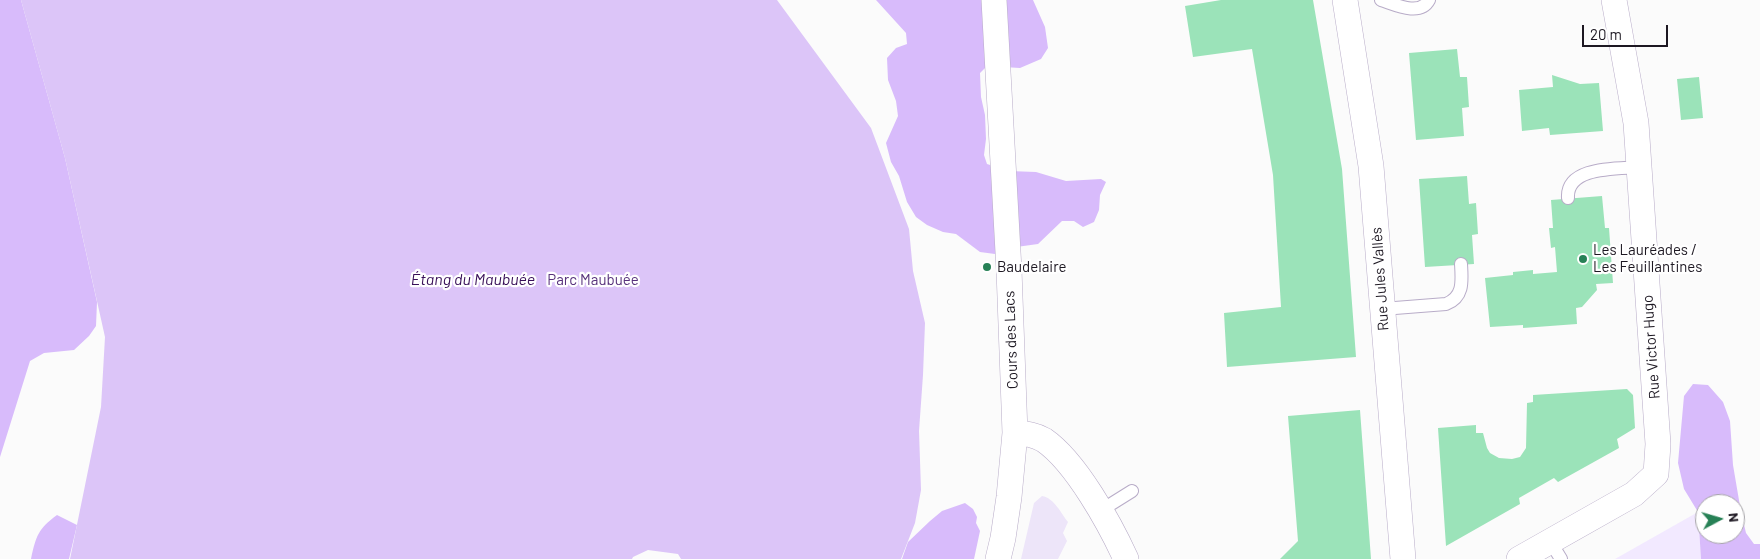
<!DOCTYPE html>
<html>
<head>
<meta charset="utf-8">
<style>
	body { margin:0 }
	#map { position:relative; width:1760px; height:559px; overflow:hidden; background:#fbfbfb; font-family:Barlow,sans-serif }
	canvas { display:block }
	.north { position:absolute; left:1695px; top:494px; width:50px; height:50px; box-sizing:border-box; background:#fff; border:1px solid #a5a3a7; border-radius:50%; rotate:84deg; font-size:14px; font-weight:700; line-height:20px; text-align:center; color:#1d1822 }
	.north::after { content:''; display:block; margin:auto; width:18px; height:22px; background:#278156; clip-path:polygon(50% 0,100% 100%,50% 72%,0 100%) }
	.scale { position:absolute; left:1582px; top:25px; width:86px; height:22px; box-sizing:border-box; border:2px solid #1d1822; border-top:0; padding-left:6px; font-size:15px; line-height:18px; white-space:nowrap; color:#1d1822; -webkit-text-stroke:4px #fff; paint-order:stroke }
</style>
</head>
<body>
<div id="map">
<canvas width="1760" height="559"></canvas>
<div class="north">N</div>
<div class="scale">20 m</div>
</div>
<script>
const context = document.querySelector('canvas').getContext('2d');
context.lineJoin = 'round';
function paint(path, color) {
  context.fillStyle = color;
  context.fill(path, 'evenodd');
}
function trace(path, color, width, dash) {
  context.strokeStyle = color;
  context.lineWidth = width;
  context.lineCap = dash ? 'butt' : 'round';
  context.setLineDash(dash || []);
  context.stroke(path);
}
function label(font, color, halo, rows, align = 'center') {
  context.font = font + ' Barlow,sans-serif';
  context.lineWidth = 4.5;
  context.setLineDash([]);
  context.textBaseline = 'middle';
  context.strokeStyle = halo;
  context.fillStyle = color;
  for (const [text, x, y, turn = 0] of rows) {
    context.save();
    context.translate(x, y);
    context.rotate((+turn || 0) * Math.PI / 180);
    context.textAlign = isNaN(turn) ? turn : align;
    if (halo) context.strokeText(text, 0, 0);
    context.fillText(text, 0, 0);
    context.restore();
  }
}
paint(new Path2D(`
	M1698 512 1701 559H1615Z`), '#f2e9ff');
paint(new Path2D(`
	M1042 496C1054 498 1061 513 1068 522L1063 533 1067 541 1058 559H1021L1034 503Z`), '#ede5f9');
paint(new Path2D(`
	M0 0H21L65 158 97 302 96 326 89 336 74 350 44 353 30 361 0 457Z
	M876 0H1033L1045 27 1048 48 1041 59 1020 68 987 66 980 73 981 97 985 115 986 139 984 155 987 164 1009 171 1036 172 1066 181 1101 179 1106 182 1100 195 1099 210 1094 222 1083 227 1074 221H1062L1038 244 1009 248 995 254 980 252 956 234 943 232 927 225 916 217 907 202 899 176 891 162 886 143 898 116 896 101 888 80 887 58 896 48 907 44 906 33Z
	M1693 384 1708 385 1723 402 1730 421 1733 465 1741 512 1746 533 1754 544H1760V559H1701L1698 512 1684 489 1678 463 1684 396ZM1705 504H1735V534H1705Z
	M965 503 973 509 977 517 976 523 980 531 974 559H902L908 542 930 521 942 511Z
	M57 515 77 525 69 559H31C36 536 38 529 57 515Z`), '#d8bbfb');
paint(new Path2D(`
	M21 0H777L871 128 909 229 913 271 925 323 923 375 919 431 921 490 915 523 901 559H681L678 554 648 550 633 557 632 559H70L101 407 105 337 65 158Z`), '#dcc5f8');
paint(new Path2D(`
	M1221 0H1313L1342 169 1356 357 1227 367 1224 313 1281 307 1273 175 1252 49 1193 57 1185 6Z
	M1457 49 1460 77H1467L1469 107 1462 108 1464 136 1416 140 1409 53Z
	M1552 75 1580 84 1599 83 1603 131 1550 135 1549 128 1522 131 1519 90 1553 87Z
	M1699 77 1703 118 1681 120 1677 79Z
	M1467 176 1469 204 1476 203 1478 234 1472 235 1474 264 1425 267 1419 179Z
	M1602 196 1605 228H1609L1613 283 1596 284 1597 290 1582 307 1576 308 1577 324 1523 328V325L1490 327 1485 278 1513 275V272L1533 270V274L1557 272 1555 247 1551 248 1549 228H1553L1551 200Z
	M1627 389 1633 395 1635 428 1617 439 1619 448 1558 482 1554 478 1519 498 1520 504 1446 546 1438 428 1476 425V433H1483L1487 448 1490 453 1499 458 1512 459 1520 457 1526 448 1527 403 1533 402V395Z
	M1360 410 1371 559H1280L1298 541 1288 416Z`), '#9be3b9');
const service = new Path2D(`
	M1381 0C1394 4 1420 17 1429 0
	M1568 198C1566 166 1617 169 1639 167
	M1382 309 1446 304C1464 297 1462 281 1461 264
	M1100 511 1132 491
	M1550 541 1561 559`);
const minor = new Path2D(`
	M994 0 1009 270 1015 433 1009 497 1003 538 998 559
	M1345 0 1371 166 1403 559
	M1015 433C1025 433 1035 435 1044 440 1076 462 1110 524 1126 559
	M1519 559 1634 494 1656 474 1658 444 1636 123 1614 0`);
trace(service, '#b8acc8', 14);
trace(minor, '#b8acc8', 26);
trace(service, '#fff', 12);
trace(minor, '#fff', 25);
for (const [x, y, r, color] of [
	[1583,259,5,"#278156"],
	[987,267,5,"#278156"]
]) {
  const dot = new Path2D();
  dot.arc(x, y, r, 0, 2 * Math.PI);
  context.fillStyle = color;
  context.fill(dot);
  trace(dot, '#fff', 2);
}
label('15px', '#1d1822', '#fff', [
	["Les Lauréades /",1593,250],
	["Les Feuillantines",1593,267],
	["Baudelaire",997,267]
], 'left');
label('15px', '#1d1822', '#fff', [
	["Rue Jules Vallès",1380,279,-94],
	["Cours des Lacs",1011,340,-92],
	["Rue Victor Hugo",1651,347,-94]
]);
label('15px', '#58327c', '#fff', [
	["Parc Maubuée",593,280]
]);
label('italic 16px', '#380f58', '#fff', [
	["Étang du Maubuée",473,280]
]);
</script>
</body>
</html>
